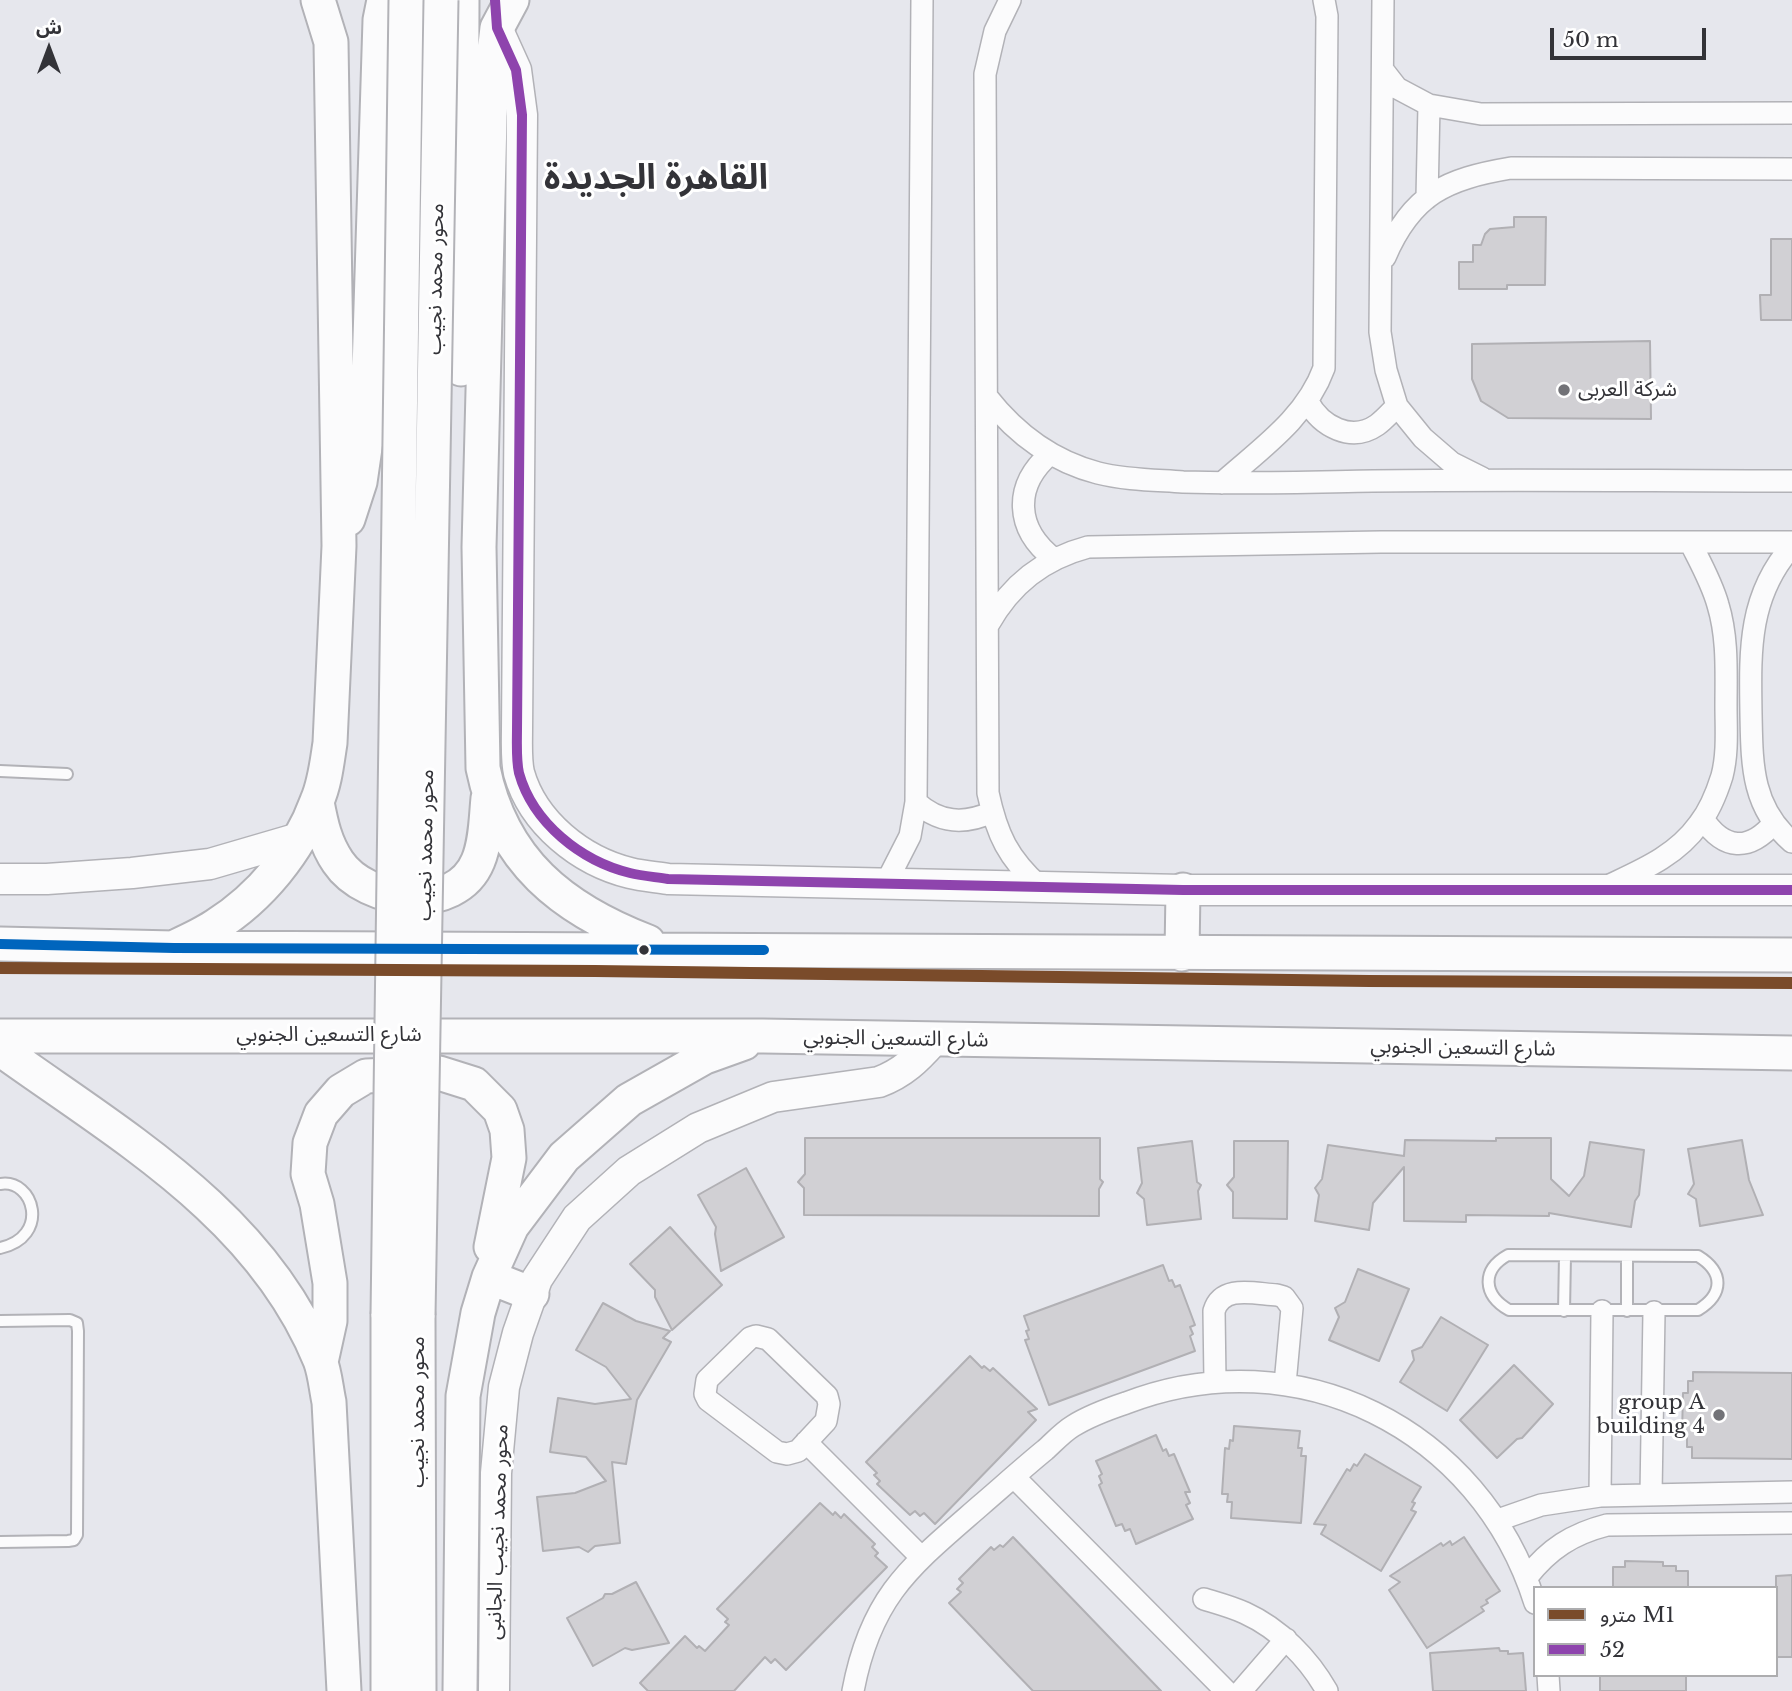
<!DOCTYPE html>
<html>
<head>
<meta charset="utf-8">
<style>
	body { margin:0 }
	#map { position:relative; width:1792px; height:1691px; overflow:hidden; background:#e6e7ed; font-family:"Libre Baskerville","Noto Sans Arabic",serif }
	canvas { display:block }
	.legend { position:absolute; left:1533px; top:1586px; width:245px; height:91px; box-sizing:border-box; background:#fff; border:2px solid #adadaf; margin:0; padding:9px 12px; list-style:none; font-size:21px; color:#333338 }
	.legend li { display:flex; align-items:center; gap:14px; height:35px }
	.legend b { width:35px; border:2px solid #adadaf }
	.north { position:absolute; left:14px; top:14px; width:70px; height:70px; -webkit-text-stroke:5px #fff; paint-order:stroke; rotate:0deg; font-size:19px; font-weight:700; line-height:28px; text-align:center; color:#333338 }
	.north::after { content:''; display:block; margin:auto; width:24px; height:32px; background:#333338; clip-path:polygon(50% 0,100% 100%,50% 72%,0 100%) }
	.scale { position:absolute; left:1550px; top:28px; width:156px; height:32px; box-sizing:border-box; border:4px solid #333338; border-top:0; padding-left:9px; font-size:21px; line-height:24px; white-space:nowrap; color:#333338; -webkit-text-stroke:5px #fff; paint-order:stroke }
</style>
</head>
<body>
<div id="map">
<canvas width="1792" height="1691"></canvas>
<ul class="legend">
<li><b style="height:9px;background:#7a4b2a"></b>مترو M1</li>
<li><b style="height:9px;background:#8e44ad"></b>52</li>
</ul>
<div class="north">ش</div>
<div class="scale">50 m</div>
</div>
<script>
const context = document.querySelector('canvas').getContext('2d');
context.lineJoin = 'round';
function paint(path, color) {
  context.fillStyle = color;
  context.fill(path, 'evenodd');
}
function trace(path, color, width, dash) {
  context.strokeStyle = color;
  context.lineWidth = width;
  context.lineCap = dash ? 'butt' : 'round';
  context.setLineDash(dash || []);
  context.stroke(path);
}
function label(font, color, halo, rows, align = 'center') {
  context.font = font + ' "Libre Baskerville","Noto Sans Arabic",serif';
  context.lineWidth = 6;
  context.setLineDash([]);
  context.textBaseline = 'middle';
  context.strokeStyle = halo;
  context.fillStyle = color;
  for (const [text, x, y, turn = 0] of rows) {
    context.save();
    context.translate(x, y);
    context.rotate((+turn || 0) * Math.PI / 180);
    context.textAlign = isNaN(turn) ? turn : align;
    if (halo) context.strokeText(text, 0, 0);
    context.fillText(text, 0, 0);
    context.restore();
  }
}
const building = new Path2D(`
	M1514 217H1546L1545 285H1507V289H1459V262H1473V245H1481L1485 234 1490 229 1514 227Z
	M1771 239H1792V320H1761L1760 295H1771Z
	M1650 341 1651 419 1508 418 1481 401 1472 379V344Z
	M805 1138H1100V1179L1103 1182 1099 1189V1216L804 1215V1188L798 1182 805 1174Z
	M1496 1138H1551V1179L1569 1196 1584 1176 1590 1142 1644 1150 1639 1195 1635 1201 1631 1227 1549 1213V1216L1466 1215V1222L1404 1221V1167L1373 1203 1369 1230 1315 1221 1319 1195 1315 1188 1322 1179 1328 1145 1404 1156 1405 1140 1496 1141Z
	M1742 1140 1749 1180 1763 1215 1700 1226 1696 1199 1688 1194 1694 1184 1688 1149Z
	M1192 1141 1197 1182 1201 1185 1198 1191 1201 1219 1147 1225 1144 1199 1137 1193 1142 1183 1138 1148Z
	M1234 1141H1288L1287 1219 1233 1218V1192L1227 1185 1234 1177Z
	M746 1168 784 1237 721 1271 715 1234 716 1227 698 1195Z
	M670 1227 722 1285 672 1330 655 1297V1290L630 1264Z
	M1163 1265 1169 1281 1172 1280 1175 1287 1180 1285 1195 1325 1190 1327 1193 1334 1190 1336 1195 1351 1049 1405 1025 1340 1029 1339 1026 1331 1029 1330 1024 1316Z
	M1358 1269 1409 1289 1379 1361 1329 1340 1339 1317 1335 1308 1345 1302Z
	M603 1303 636 1321 670 1331 663 1338 671 1342 637 1400 626 1464 612 1462 620 1543 595 1546 588 1552 579 1547 543 1551 537 1497 575 1493 606 1481 586 1457 550 1452 558 1398 595 1404 631 1399 606 1367 576 1350Z
	M1441 1317 1488 1345 1447 1411 1400 1382 1414 1360 1412 1351 1422 1347Z
	M970 1356 982 1368 984 1366 990 1371 993 1368 1037 1409 1028 1412 1036 1420 935 1524 924 1513 920 1516 915 1511 910 1515 877 1484 880 1481 874 1475 877 1473 866 1462Z
	M1514 1365 1553 1404 1522 1438 1517 1439 1497 1458 1460 1420Z
	M1693 1372 1792 1373V1459L1692 1458V1447H1687V1435H1682L1683 1393H1688V1381H1693Z
	M1234 1426 1300 1431 1298 1448H1302L1301 1456H1306L1301 1523 1231 1518 1232 1502H1227L1228 1494H1222L1225 1448 1229 1449 1230 1440 1233 1441Z
	M1156 1435 1163 1451 1166 1449 1169 1456 1174 1454 1190 1492H1185L1190 1503 1186 1505 1193 1519 1136 1544 1130 1529 1125 1531 1122 1524 1116 1526 1099 1485 1102 1483 1099 1476 1102 1474 1096 1461Z
	M1365 1454 1421 1487 1412 1502 1415 1503 1411 1510 1416 1512 1381 1571 1321 1534 1326 1525 1314 1524 1347 1469 1350 1471 1354 1464 1357 1466Z
	M820 1503 833 1515 835 1512 841 1518 844 1514 875 1544 872 1547 878 1553 875 1556 887 1567 786 1670 775 1659 771 1663 765 1657 734 1691H648L640 1683 685 1636 697 1648 699 1646 705 1651 729 1625 725 1622 728 1619 717 1609Z
	M1013 1537 1058 1584 1161 1691H1033L1007 1664 949 1603 961 1592 957 1589 963 1583 959 1579 991 1547 994 1550 1000 1545 1003 1547Z
	M1464 1537 1500 1591 1486 1600 1488 1603 1481 1607 1484 1611 1427 1648 1389 1590 1400 1582 1390 1576 1441 1543 1443 1546 1450 1541 1452 1545Z
	M1625 1561 1663 1562V1566H1676V1571H1688V1588H1613V1567H1625Z
	M1792 1575V1657H1776V1576Z
	M636 1582 669 1643 632 1650 625 1648 593 1666 567 1618 603 1598 605 1594H612Z
	M1499 1648 1500 1651H1508V1654L1523 1653 1526 1691H1433L1430 1653Z
	M1600 1675H1686V1691H1600Z`);
paint(building, '#d1d0d4');
trace(building, '#b1b0b4', 2);
const lane = new Path2D(`
	M0 771 67 774
	M0 1184C34 1178 51 1237 0 1248
	M1508 1255 1698 1256C1724 1272 1724 1294 1698 1310H1509C1483 1295 1481 1270 1508 1255Z
	M1627 1256V1311
	M1564 1311 1565 1256
	M0 1321 70 1320 77 1323 78 1331 77 1535 74 1540 68 1541 0 1542`);
const street = new Path2D(`
	M1010 0 995 31 985 74 988 793C997 835 1008 858 1040 887
	M1383 0 1380 332 1386 370 1397 406 1423 438 1452 463 1482 478
	M1383 70 1397 88 1429 105 1481 114 1792 113
	M1427 198 1429 105
	M1385 257C1412 194 1446 179 1511 168L1792 169
	M987 397C1016 434 1052 461 1098 473 1126 480 1155 480 1183 482 1246 484 1310 482 1373 481 1513 479 1652 481 1792 481
	M1308 402C1321 426 1351 443 1377 425 1384 420 1391 412 1397 406
	M1050 454C1013 486 1015 529 1054 559
	M1222 483C1260 449 1306 418 1324 368L1327 16 1324 0
	M1792 546C1748 596 1750 651 1751 714 1752 763 1751 807 1792 842
	M988 625C1011 584 1043 559 1088 547L1381 542H1792
	M916 802C939 823 964 825 992 812
	M1703 819C1724 850 1749 852 1774 823
	M886 883 910 836 916 802 922 0
	M1608 886C1642 870 1676 856 1699 824 1710 810 1717 792 1722 776 1728 753 1726 729 1726 706 1726 672 1728 638 1718 605 1712 583 1700 562 1690 542
	M756 1336 768 1339 827 1396 829 1404 826 1421 798 1451 787 1454 777 1452 708 1400 705 1394 707 1380 750 1338Z
	M1215 1381 1214 1311C1222 1284 1255 1294 1277 1295L1284 1297 1292 1308 1285 1384
	M806 1442 921 1557
	M1014 1477 1226 1691
	M1651 1494 1654 1312
	M1600 1496 1602 1311
	M1498 1520 1541 1505 1600 1496 1792 1492
	M1527 1577C1549 1549 1572 1534 1607 1525L1792 1523
	M1204 1599C1217 1603 1232 1607 1245 1613 1280 1629 1309 1659 1327 1691
	M1548 1675 1549 1691
	M853 1691C871 1595 911 1566 981 1505 1002 1487 1023 1468 1045 1450 1054 1442 1063 1432 1073 1426 1089 1416 1108 1409 1126 1403 1297 1337 1480 1428 1535 1603
	M1241 1691 1286 1639`);
const secondary = new Path2D(`
	M497 28 516 70 522 115 517 729C517 743 516 760 519 773 533 823 581 861 630 873 642 876 656 877 668 879L1183 890H1792
	M0 879H47L132 873 210 864 299 838
	M494 1691 496 1473 504 1387 518 1333 537 1279 577 1218 629 1171 698 1128 773 1097 879 1082C903 1073 917 1059 933 1041`);
const primary = new Path2D(`
	M512 0 497 28 491 79 479 547 483 768C502 861 562 909 648 942
	M461 369 462 0
	M348 519 360 482 367 434 380 20 384 0
	M317 802C321 823 325 843 338 862 366 904 456 915 478 861 486 842 486 818 488 798
	M0 944 174 948 1792 955
	M177 946C190 940 203 934 215 926 260 898 299 851 317 801 325 783 327 762 330 743L339 546 331 42 318 0
	M1182 954 1183 890
	M0 1036H763L1792 1053
	M0 1049C121 1136 261 1215 320 1360 325 1373 326 1388 329 1402L344 1691
	M489 1277 532 1294
	M388 1314V1691
	M418 1315 419 1691
	M321 1362 330 1321V1283L317 1204 308 1174 310 1143 321 1114 341 1091 366 1076 439 1073 474 1084 500 1110 507 1130 509 1158 491 1247
	M460 1691 463 1396 478 1313 489 1277 512 1226 564 1157 629 1100 705 1057 744 1043`);
trace(lane, '#b2b2b7', 14);
trace(street, '#b2b2b7', 24);
trace(secondary, '#b2b2b7', 33);
trace(primary, '#b2b2b7', 37);
trace(lane, '#fbfbfc', 10);
trace(street, '#fbfbfc', 21);
trace(secondary, '#fbfbfc', 30);
trace(primary, '#fbfbfc', 33);
const primaryBridge = new Path2D(`
	M388 1314 406 0
	M418 1315 441 0`);
trace(primaryBridge, '#b2b2b7', 37, []);
trace(primaryBridge, '#fbfbfc', 33);
trace(new Path2D(`
	M495 0 497 28 516 70 522 115 517 729C517 743 516 760 519 773 533 823 581 861 630 873 642 876 656 877 668 879L1183 890H1792`), '#8e44ad', 10);
trace(new Path2D(`
	M0 944 174 948 764 950`), '#0065bd', 10);
trace(new Path2D(`
	M0 968 595 971 1369 981 1792 983`), '#7a4b2a', 12);
for (const [x, y, r, color] of [
	[1564,390,7,"#727277"],
	[644,950,6,"#333338"],
	[1719,1415,7,"#727277"]
]) {
  const dot = new Path2D();
  dot.arc(x, y, r, 0, 2 * Math.PI);
  context.fillStyle = color;
  context.fill(dot);
  trace(dot, '#fff', 2.5);
}
label('21px', '#333338', '#fff', [
	["محور محمد نجيب",436,279,-89],
	["محور محمد نجيب",426,845,-89],
	["شارع التسعين الجنوبي",329,1035],
	["شارع التسعين الجنوبي",896,1039,1],
	["شارع التسعين الجنوبي",1463,1048,1],
	["محور محمد نجيب",418,1412,-90],
	["محور محمد نجيب الجانبى",498,1532,-88]
]);
label('21px', '#333338', '#fff', [
	["شركة العربى",1578,390],
	["group A",1705,1403,"right"],
	["building 4",1705,1427,"right"]
], 'left');
label('bold 35px', '#333338', '#fff', [
	["القاهرة الجديدة",656,179]
]);
</script>
</body>
</html>
